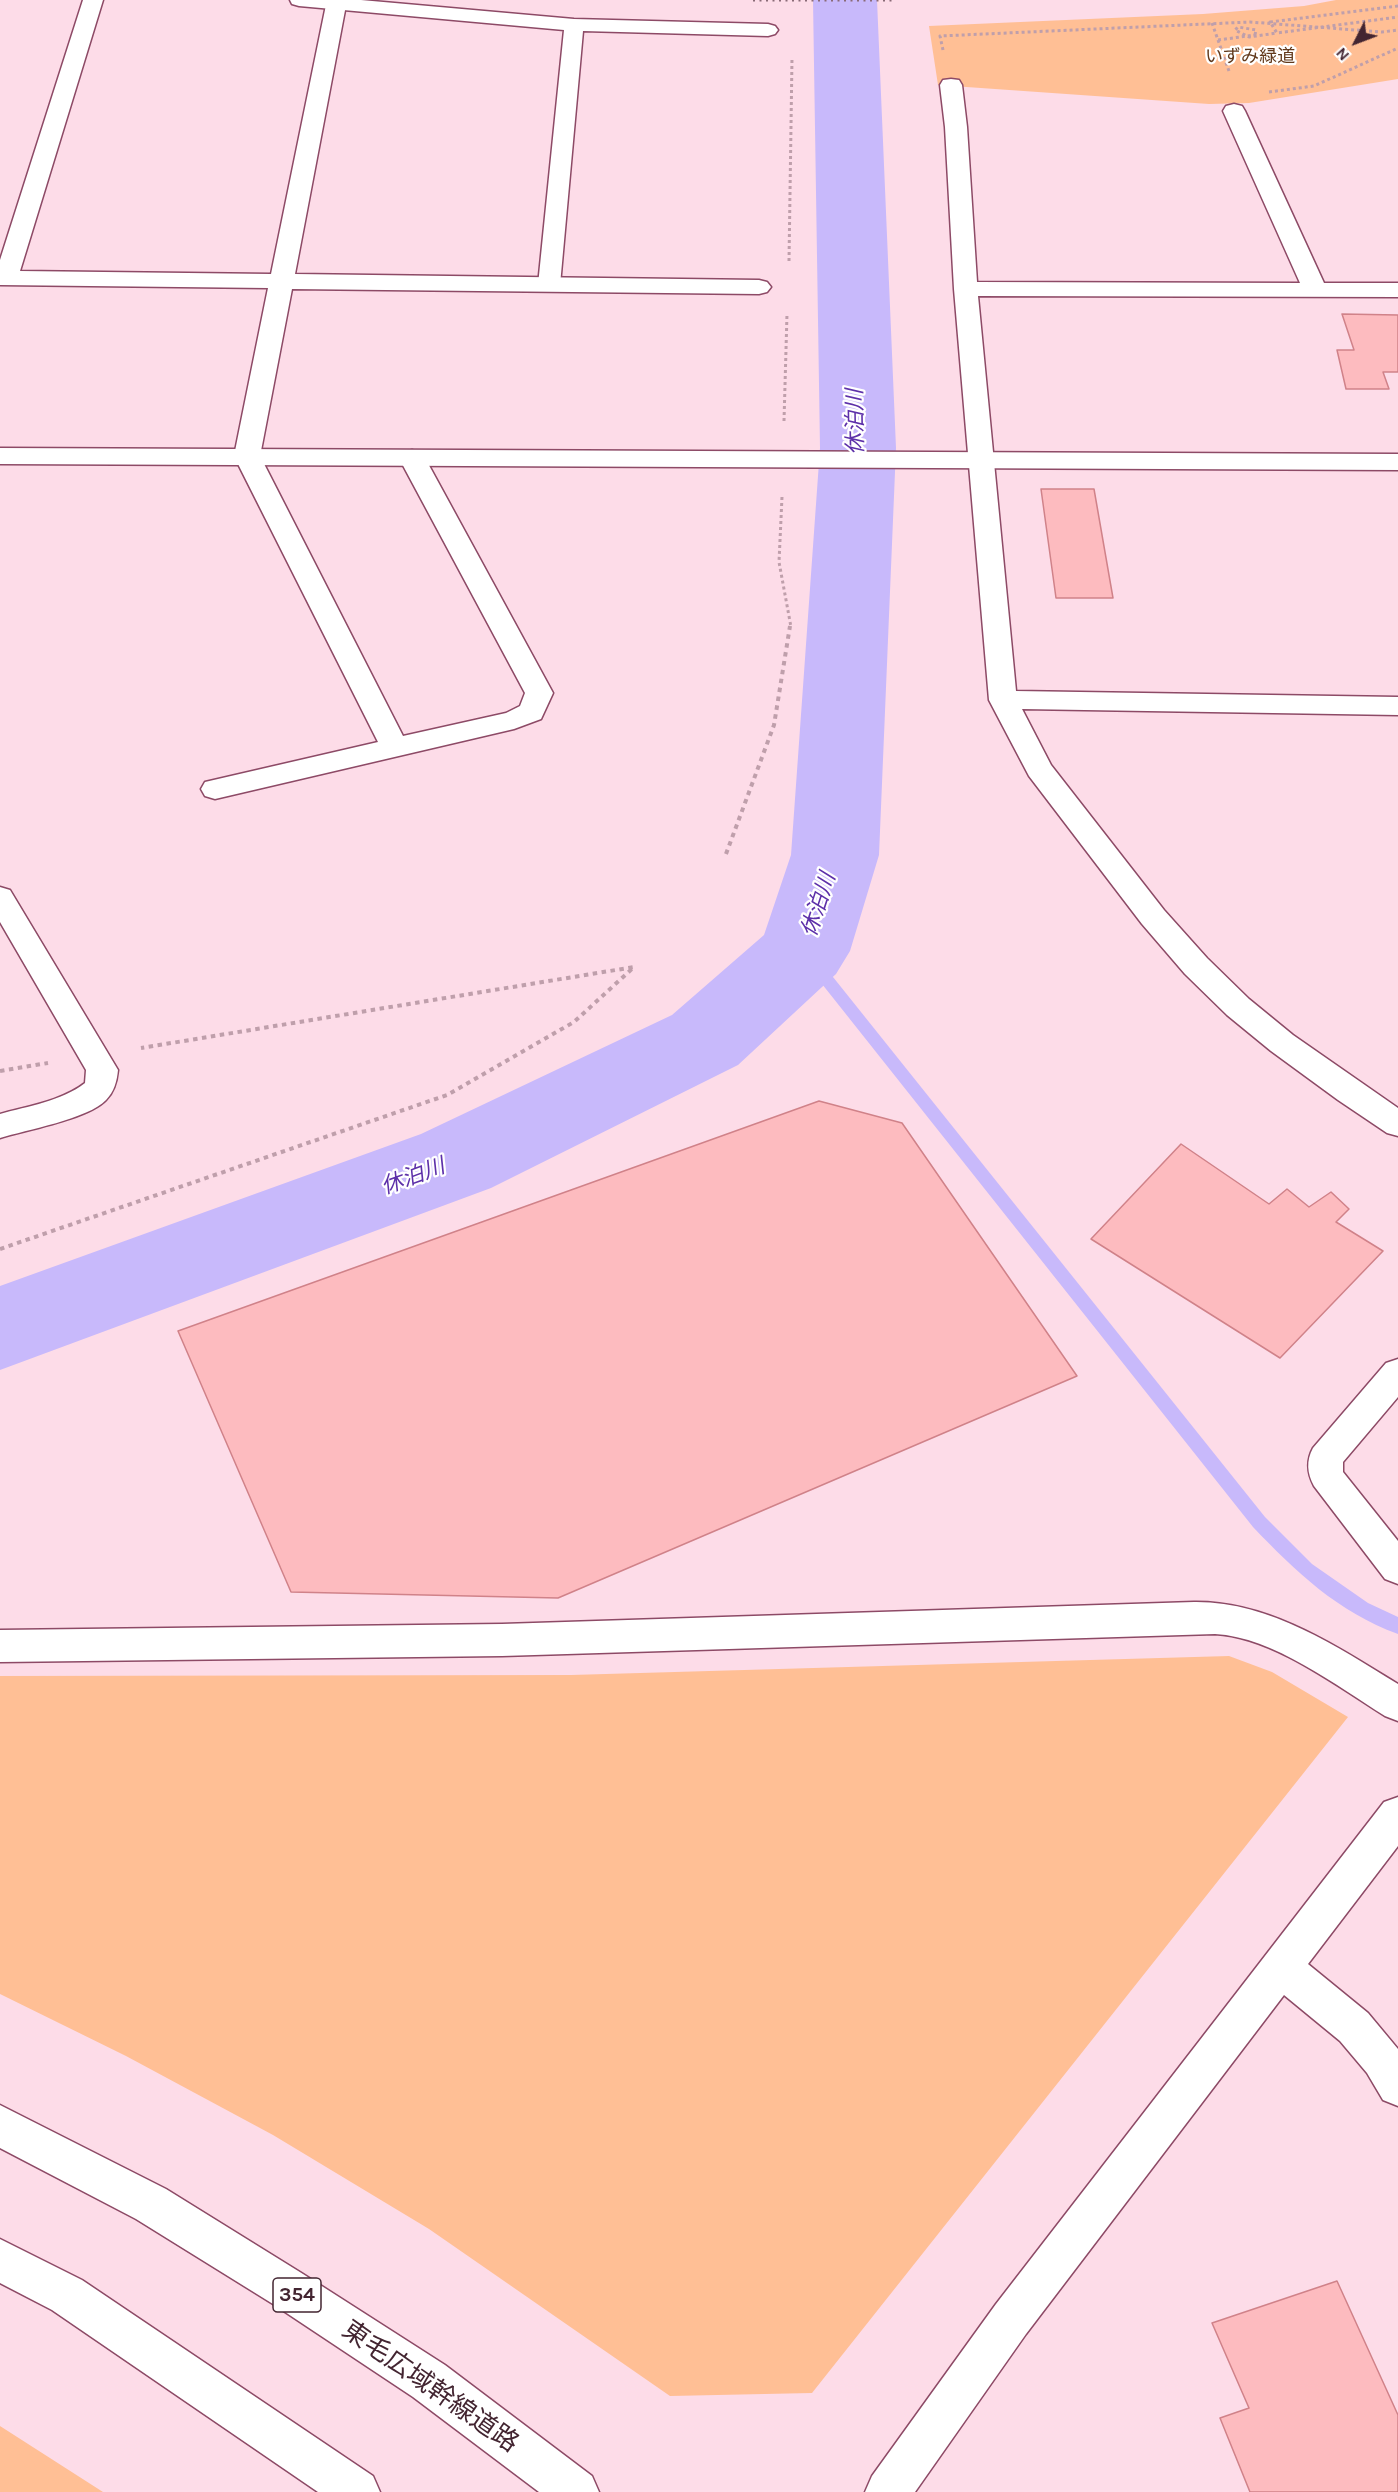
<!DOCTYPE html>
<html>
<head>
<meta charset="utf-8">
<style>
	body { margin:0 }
	#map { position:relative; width:1398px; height:2492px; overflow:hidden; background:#fddce8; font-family:Karla,sans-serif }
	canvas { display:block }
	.north { position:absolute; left:1326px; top:12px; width:60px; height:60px; -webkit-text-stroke:4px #fff; paint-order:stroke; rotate:228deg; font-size:16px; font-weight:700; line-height:24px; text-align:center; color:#432531 }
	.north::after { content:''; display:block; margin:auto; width:21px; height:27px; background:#432531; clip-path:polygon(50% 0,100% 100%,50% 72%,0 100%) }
</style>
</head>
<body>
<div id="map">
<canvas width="1398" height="2492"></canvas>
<div class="north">N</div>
</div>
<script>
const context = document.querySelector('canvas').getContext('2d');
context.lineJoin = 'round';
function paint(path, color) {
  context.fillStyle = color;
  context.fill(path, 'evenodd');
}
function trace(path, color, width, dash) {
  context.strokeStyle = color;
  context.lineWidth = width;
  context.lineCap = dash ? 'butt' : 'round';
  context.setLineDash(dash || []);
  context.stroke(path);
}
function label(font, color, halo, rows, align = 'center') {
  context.font = font + ' Karla,"Noto Sans JP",sans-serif';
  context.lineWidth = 4.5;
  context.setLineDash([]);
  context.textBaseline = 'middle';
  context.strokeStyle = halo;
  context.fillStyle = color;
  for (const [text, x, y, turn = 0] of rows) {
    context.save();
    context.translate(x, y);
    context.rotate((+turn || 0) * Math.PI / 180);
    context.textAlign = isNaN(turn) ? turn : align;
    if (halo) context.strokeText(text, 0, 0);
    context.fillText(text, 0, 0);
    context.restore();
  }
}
paint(new Path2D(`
	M1336 0H1398V79L1249 103 1209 104 938 85 929 26 1203 14 1304 6Z
	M1229 1656 1272 1672 1348 1717 812 2393 670 2396 429 2229 273 2135 126 2056 0 1994V1676L571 1675Z
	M0 2426 103 2492H0Z`), '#ffbf95');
paint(new Path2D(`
	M804 946 809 947 1265 1517 1312 1564 1368 1603 1398 1617V1634C1338 1612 1296 1572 1253 1527L799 955 796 951 799 947Z`), '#c8b9fb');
paint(new Path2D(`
	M813 0H877L896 448 879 855 850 951 836 974 738 1065 491 1188 0 1370V1286L421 1134 672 1015 764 935 791 855 820 448Z`), '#c8b9fb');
const building = new Path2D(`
	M1342 314 1398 315V372H1383L1389 389H1346L1337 350H1354Z
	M1041 489H1094L1113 598H1056Z
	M819 1101 902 1123 1077 1376 558 1598 291 1592 178 1331Z
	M1181 1144 1269 1204 1287 1189 1309 1207 1331 1192 1349 1209 1336 1222 1383 1251 1280 1358 1091 1239Z
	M1337 2281 1398 2415V2492H1250L1220 2418 1249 2408 1212 2323Z`);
paint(building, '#fdbbbf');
trace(building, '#d08289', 1.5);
const service = new Path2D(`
	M290 0H361L574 19 768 24 775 26 778 30 775 34 768 36 583 31 560 285 557 290 549 291 541 290 538 285 564 30 299 6 292 4Z`);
const minor = new Path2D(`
	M83 0H103L20 271 271 274 326 5 329 1 341 0 346 5 295 274 759 280 767 282 771 287 767 292 759 294 292 289 260 456 403 736 506 713 520 706 525 693 399 458 403 453 412 450 421 453 425 458 553 693 541 719 514 729 215 799 205 796 201 789 205 782 378 742 234 456 268 288 0 285V260Z
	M951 79 959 80 962 85 967 127 977 282 1300 283 1223 111 1226 106 1234 104 1242 106 1245 111 1324 283H1398V297L978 296 1016 691 1398 697V715L1022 709 1051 765 1164 910 1207 958 1249 999 1293 1035 1398 1108V1136L1387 1133 1338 1100 1271 1051 1227 1015 1185 974 1142 924 1029 776 989 700 954 289 945 127 940 85 943 80Z
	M0 887 10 890 118 1070C117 1081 114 1092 106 1100 88 1119 26 1130 0 1138V1114C28 1106 62 1101 85 1083L86 1070 0 922Z
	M1398 1359V1397L1343 1462V1472L1398 1541V1584L1385 1579 1314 1486C1307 1473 1306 1461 1313 1448L1386 1363Z
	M1194 1602C1269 1601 1336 1646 1398 1684V1721L1385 1716C1337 1686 1273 1637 1215 1634L502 1656 0 1662V1630L502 1624Z`);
const tertiary = new Path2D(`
	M0 448 1398 454V470L0 464Z
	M1398 1797V1846L1308 1964 1368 2013 1398 2049V2106L1383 2100 1367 2073 1340 2041 1284 1995 1026 2334 915 2492H865L872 2476 996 2304 1384 1802Z`);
const trunk = new Path2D(`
	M0 2105 166 2189 303 2274 445 2365 592 2476 599 2492H539L413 2397 273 2304 136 2219 0 2148Z
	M0 2239 82 2280 373 2476 380 2492H318L52 2310 0 2283Z`);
trace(service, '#8d4a66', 3);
trace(minor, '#8d4a66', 3);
trace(tertiary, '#8d4a66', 3);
trace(trunk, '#8d4a66', 3);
trace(new Path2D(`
	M1212 23 1230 74
	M1218 40 1255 35
	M943 50 940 36 1250 22 1382 32 1398 30
	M1269 92 1314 86 1398 48
	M789 261 792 58
	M784 421 787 314
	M782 497 779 562 791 627`), '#bf9fab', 3, [3, 3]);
trace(new Path2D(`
	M726 854 774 725 790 626
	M0 1071 48 1063
	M0 1249 447 1095 574 1022 634 967 141 1048`), '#bf9fab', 4, [4.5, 4.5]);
paint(service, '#fff');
paint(minor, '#fff');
paint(tertiary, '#fff');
paint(trunk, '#fff');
trace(new Path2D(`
	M753 0H892`), '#896a76', 3, [2, 4.5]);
trace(new Path2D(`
	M1398 6 1270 22 1277 33 1398 17
	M1255 35 1256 30 1238 27 1235 30 1249 37 1277 33`), '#bf9fab', 3, [3, 3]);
label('18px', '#62391b', '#fff', [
	["いずみ緑道",1250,57]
]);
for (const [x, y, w] of [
	[297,2295,48]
]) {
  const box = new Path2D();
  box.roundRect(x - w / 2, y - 17, w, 34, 4.5);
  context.fillStyle = '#fff';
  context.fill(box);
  trace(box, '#432531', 1.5);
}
label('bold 20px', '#432531', null, [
	["354",297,2295]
]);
label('italic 22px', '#5d30a9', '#fff', [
	["休泊川",856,422,-91],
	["休泊川",819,905,-72],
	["休泊川",413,1177,-20]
]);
label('26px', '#432531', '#fff', [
	["東毛広域幹線道路",430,2387,35]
]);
</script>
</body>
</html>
